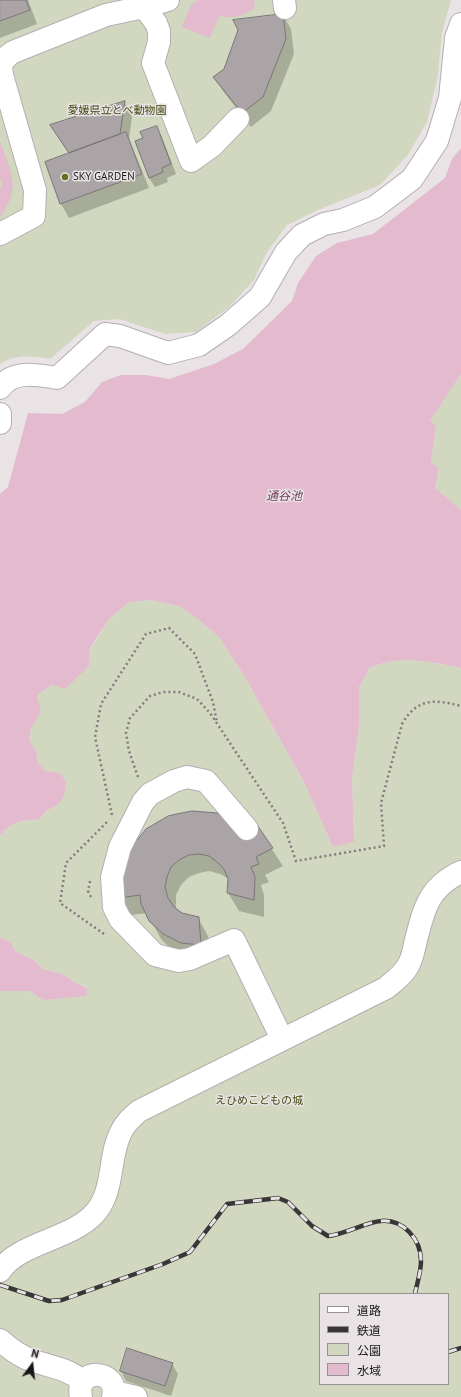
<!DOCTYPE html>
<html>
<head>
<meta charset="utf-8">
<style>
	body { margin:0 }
	#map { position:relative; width:461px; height:1397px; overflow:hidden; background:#eae3e6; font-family:"PT Sans","Noto Sans JP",sans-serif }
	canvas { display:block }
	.legend { position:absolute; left:319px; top:1293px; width:130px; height:92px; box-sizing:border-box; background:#eae3e6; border:1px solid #969193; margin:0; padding:5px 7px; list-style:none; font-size:12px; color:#181617 }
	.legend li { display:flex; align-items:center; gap:8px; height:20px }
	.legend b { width:20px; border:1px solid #969193 }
	.north { position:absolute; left:12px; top:1345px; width:40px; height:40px; -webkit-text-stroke:3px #eae3e6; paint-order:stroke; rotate:15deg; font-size:11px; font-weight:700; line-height:16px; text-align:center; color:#181617 }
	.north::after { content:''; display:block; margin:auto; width:14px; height:18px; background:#181617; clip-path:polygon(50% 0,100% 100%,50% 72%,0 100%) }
</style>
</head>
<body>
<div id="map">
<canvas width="461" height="1397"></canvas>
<ul class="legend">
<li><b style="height:5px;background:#fff"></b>道路</li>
<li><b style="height:5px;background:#393637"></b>鉄道</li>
<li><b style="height:11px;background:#d1d8bf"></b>公園</li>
<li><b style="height:11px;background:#e3bace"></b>水域</li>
</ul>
<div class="north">N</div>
</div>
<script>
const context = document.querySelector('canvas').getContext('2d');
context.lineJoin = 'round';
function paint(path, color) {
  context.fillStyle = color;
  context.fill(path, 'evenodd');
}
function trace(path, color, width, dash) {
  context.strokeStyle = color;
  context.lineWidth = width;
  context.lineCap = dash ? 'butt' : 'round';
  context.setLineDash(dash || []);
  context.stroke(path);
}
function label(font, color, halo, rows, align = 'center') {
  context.font = font + ' "PT Sans","Noto Sans JP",sans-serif';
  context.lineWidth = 3;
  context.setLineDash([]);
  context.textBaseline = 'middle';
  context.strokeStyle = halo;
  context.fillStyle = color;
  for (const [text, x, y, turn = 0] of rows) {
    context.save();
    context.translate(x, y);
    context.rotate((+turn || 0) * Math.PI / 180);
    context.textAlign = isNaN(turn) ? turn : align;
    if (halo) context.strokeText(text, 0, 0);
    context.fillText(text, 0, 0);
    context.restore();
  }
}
paint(new Path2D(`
	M0 0H451L442 33 438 75 427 122 408 155 380 185 318 210 287 225 267 252 254 280 229 307 196 332 165 334 119 319 94 321 50 359C33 356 15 354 0 364Z
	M461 374V510L435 489 439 469 431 461 436 427 430 421Z
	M150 600 179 606 195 617 219 637 245 677 304 782 333 847 354 842 352 778 359 727V687L370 667C405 655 426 661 461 668V1397H0V991H30L43 1000 87 987 74 982 65 975 43 969 34 960 16 952 11 943 0 937V835C14 822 20 819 39 820L46 811 58 805 59 773 46 771 38 763 36 751 29 740 31 728 40 712 37 695 52 685 89 651 110 618 129 602ZM320 1294H448V1384H320Z`), '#d1d8bf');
paint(new Path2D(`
	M198 0H255L254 8C242 17 234 19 219 16L210 38 182 27 191 5Z
	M0 141C11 173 22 187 0 217V190L2 185 0 178Z
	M461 148V374L430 421 436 426 431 461 439 469 435 488 461 510V668C427 661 404 655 370 667L359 687V727L352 778 354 842 333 847 304 782 245 677 219 637 195 617 179 606 150 600 129 602 110 618 95 640 89 651V666L65 689 52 685 37 695 41 712 31 728 29 740 36 751 38 763 46 771 59 773 66 781 64 795 58 805 46 811 39 820C20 819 14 822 0 835V494L8 487 28 413 62 414 85 402 102 382 121 375H146L169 379 214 364 243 349 292 301 298 283 316 256 337 243 373 234 445 178 452 159Z
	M0 937 11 943 16 952 34 960 43 969 65 975 74 982 87 988V996L43 1000 30 991H0Z`), '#e3bace');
paint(new Path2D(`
	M0 0H28L37 24 0 38Z
	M283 15 291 29 294 54 271 111 251 127 223 91 215 77Z
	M124 102 132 116 129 139 149 188 69 218 61 204 46 162 70 154 51 125Z
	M156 128 162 137 176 174 167 178 168 182 155 187 149 178 144 139Z
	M257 827 283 866 265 875 269 882 261 885 264 895V917L239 911 228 893 229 879 220 874 209 871 199 873 189 877 181 885 176 895V910L181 914 198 918 208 936 210 962 174 952 161 939 147 913 131 915 121 898 147 830Z
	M172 1364 178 1374 171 1396 126 1381 121 1371Z`), '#0003');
const building = new Path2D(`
	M0 0H26L30 10 0 21Z
	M283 14 286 39 263 97 242 113 213 77 224 69 238 30 233 20Z
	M125 101 120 134 69 153 50 125Z
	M157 126 171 164 162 168 163 172 149 178 135 141 143 138 140 132Z
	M126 132 142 174 60 204 45 162Z
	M192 811 217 813 237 822 233 830 244 839 257 825 273 848 256 857 259 864 251 867 255 877 254 900 227 893 228 879 224 869 217 862 209 856 199 854 189 855 179 860 171 867 167 877 165 887 168 898 174 907 182 913 199 917 201 945 181 943 163 934 149 921 141 904 140 895 120 898 121 872 130 849 146 829 168 816Z
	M127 1348 173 1363 165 1386 120 1371Z`);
paint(building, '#aaa4a7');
trace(building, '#7b7578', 1);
const minor = new Path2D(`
	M168 0 144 7 156 23 159 31V42L153 63 191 161 212 146 238 119
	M284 0 285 8
	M0 234 34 216 35 190 2 75C0 63 3 59 13 52L106 15 144 7
	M0 388C13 369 38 375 57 378L105 334 120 336 168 353 199 345 228 325 260 297 286 252 302 235 324 224 343 220 375 207 412 179 437 141 450 98 456 38 461 24
	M0 414V423
	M247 829 206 781 187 777 174 781 150 794 143 802 120 847 112 877 114 907 120 919 155 955 179 961 190 959 234 940 282 1039
	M0 1271C19 1242 71 1240 95 1213 115 1190 108 1157 121 1132 125 1123 132 1117 139 1111L386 988C395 981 404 974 409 964 413 956 414 948 416 940 424 908 429 887 461 872
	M0 1340C9 1348 19 1356 31 1360 53 1368 62 1366 83 1381
	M114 1392 136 1397
	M81 1397C74 1367 120 1368 113 1397`);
trace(minor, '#b4aeb1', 24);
trace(new Path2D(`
	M138 777 129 751 126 733 130 718 150 696 163 692H179L197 699 210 713 283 823 296 861 384 846 381 803 402 724C417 698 434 699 461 706
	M112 815 95 737 101 704 146 634 169 628 195 654 213 702 217 723
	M90 881 88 891 91 897
	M104 934 60 903 66 863 109 820`), '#807c7e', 2.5, [2, 3]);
trace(minor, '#fff', 22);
const rail = new Path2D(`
	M0 1285 49 1301 62 1300 163 1264 190 1252 227 1204 278 1198 288 1202 312 1226 328 1236C346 1234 366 1222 381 1221 403 1219 421 1239 421 1261 421 1272 417 1283 415 1294
	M448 1352 461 1348`);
trace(rail, '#393637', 4.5);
trace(rail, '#eae3e6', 3, [9]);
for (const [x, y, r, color] of [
	[65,177,4,"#627220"]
]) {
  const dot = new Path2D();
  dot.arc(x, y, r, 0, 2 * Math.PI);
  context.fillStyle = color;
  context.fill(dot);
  trace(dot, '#eae3e6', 1.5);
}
label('11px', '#3f4b0d', '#eae3e6', [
	["愛媛県立とべ動物園",117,111],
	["えひめこどもの城",259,1101]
]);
label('11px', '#181617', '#eae3e6', [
	["SKY GARDEN",73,177]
], 'left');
label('italic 12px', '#723d5a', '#eae3e6', [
	["通谷池",284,497]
]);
</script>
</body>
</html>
